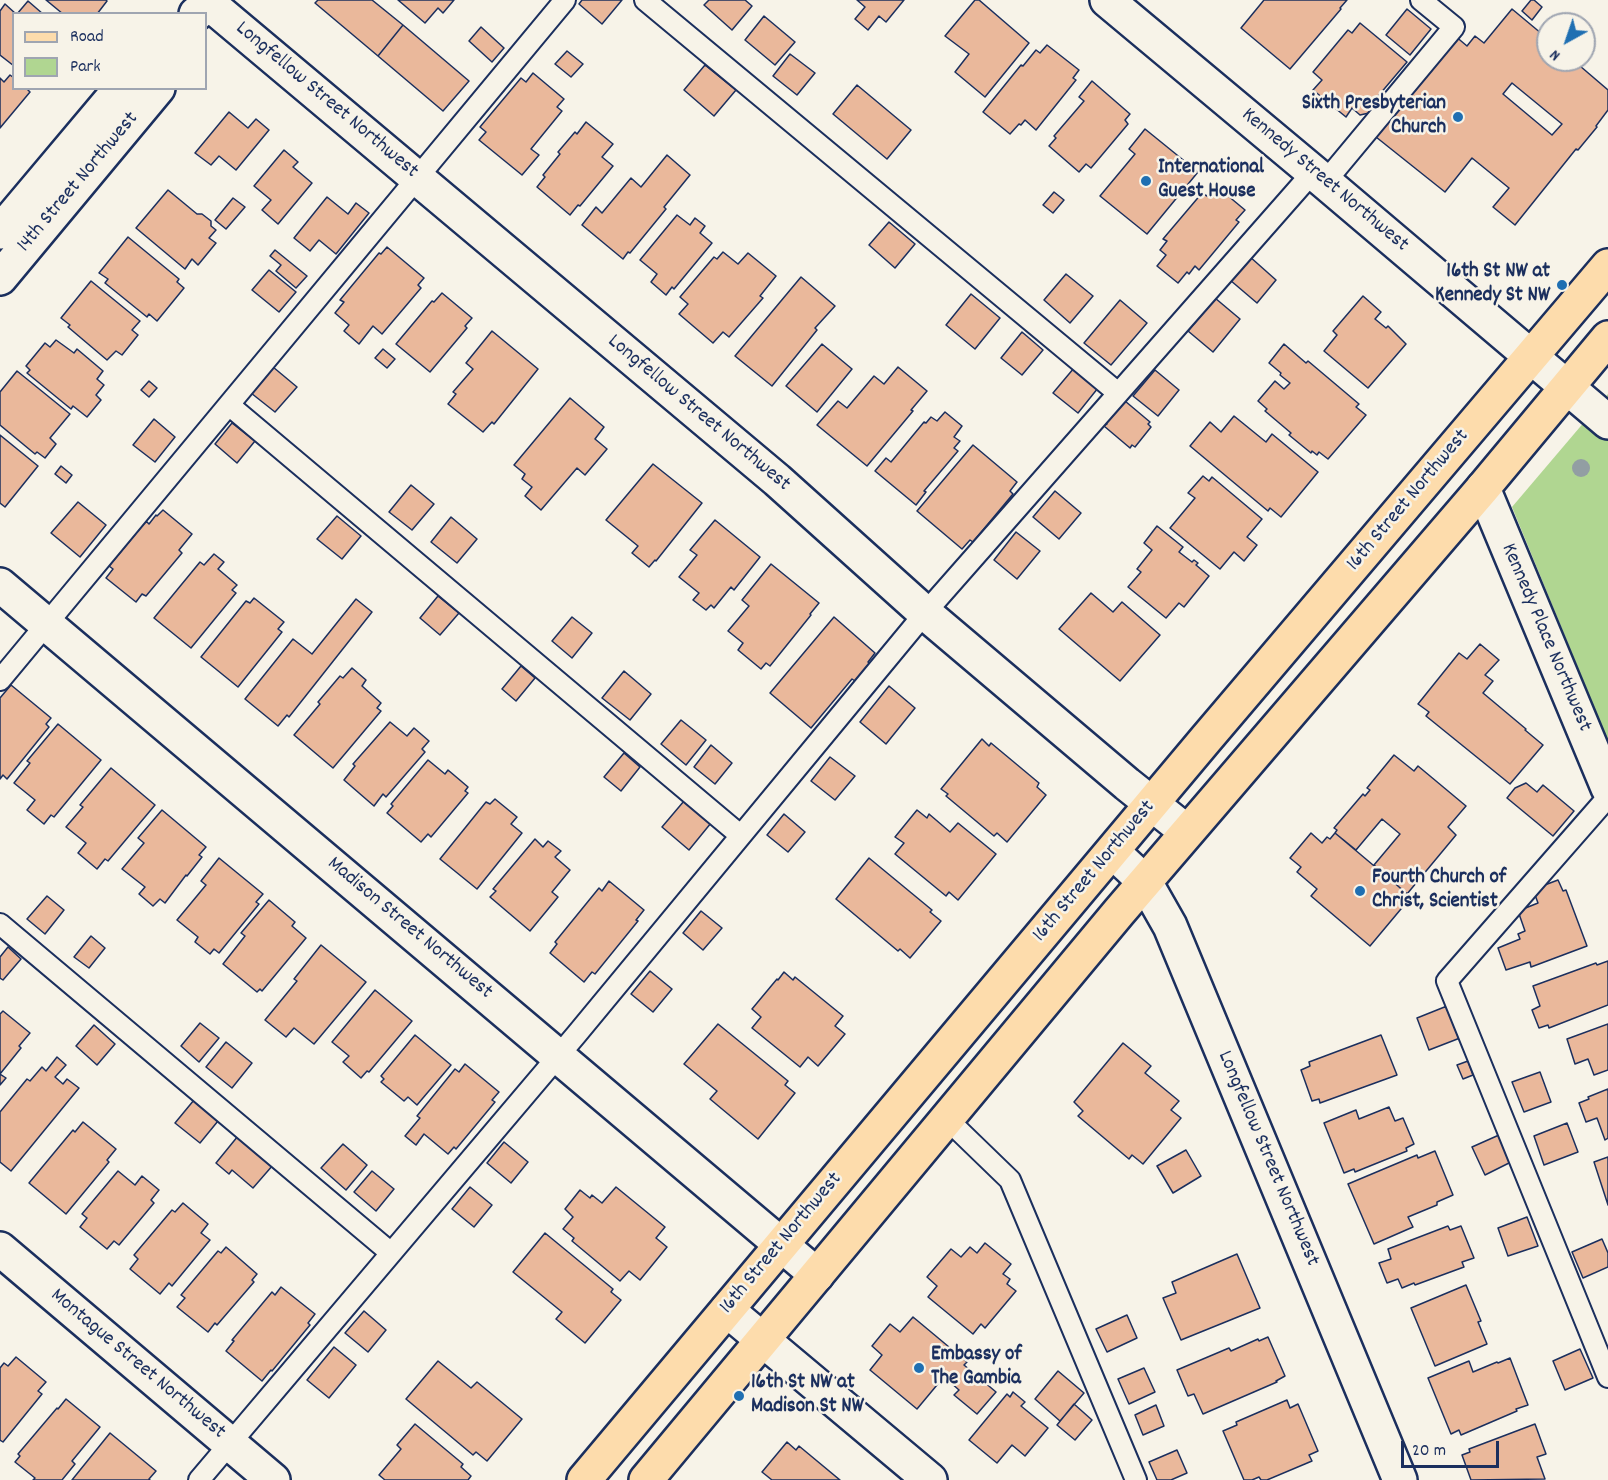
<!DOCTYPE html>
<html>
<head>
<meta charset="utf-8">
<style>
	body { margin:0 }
	#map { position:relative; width:1608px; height:1480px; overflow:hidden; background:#f7f3e8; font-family:Dekko,sans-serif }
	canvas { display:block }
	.legend { position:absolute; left:12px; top:12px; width:195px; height:78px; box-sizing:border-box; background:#f7f3e8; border:2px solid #9fa5b1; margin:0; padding:8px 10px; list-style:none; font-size:18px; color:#1b2f5e }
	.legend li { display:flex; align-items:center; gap:12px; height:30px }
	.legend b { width:30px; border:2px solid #9fa5b1 }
	.north { position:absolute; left:1536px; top:12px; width:60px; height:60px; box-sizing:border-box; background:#f7f3e8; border:2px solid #9fa5b1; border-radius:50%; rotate:220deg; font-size:16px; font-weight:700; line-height:24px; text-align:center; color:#1b2f5e }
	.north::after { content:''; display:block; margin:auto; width:21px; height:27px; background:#1f6fb2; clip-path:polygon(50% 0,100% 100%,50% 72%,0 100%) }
	.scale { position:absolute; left:1401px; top:1441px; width:98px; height:27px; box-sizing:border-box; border:3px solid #1b2f5e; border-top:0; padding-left:8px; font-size:18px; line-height:21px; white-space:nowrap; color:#1b2f5e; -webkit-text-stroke:4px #f7f3e8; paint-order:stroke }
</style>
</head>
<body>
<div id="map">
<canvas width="1608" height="1480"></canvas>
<ul class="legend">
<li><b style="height:8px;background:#fddcac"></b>Road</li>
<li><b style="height:16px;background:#b0d691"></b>Park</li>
</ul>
<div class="north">N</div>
<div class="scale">20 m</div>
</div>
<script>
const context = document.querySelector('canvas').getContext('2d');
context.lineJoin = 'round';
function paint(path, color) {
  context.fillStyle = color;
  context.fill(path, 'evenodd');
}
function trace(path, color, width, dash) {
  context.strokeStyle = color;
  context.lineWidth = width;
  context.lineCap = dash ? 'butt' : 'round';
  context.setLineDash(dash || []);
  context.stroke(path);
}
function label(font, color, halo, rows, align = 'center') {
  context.font = font + ' Dekko,sans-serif';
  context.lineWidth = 5;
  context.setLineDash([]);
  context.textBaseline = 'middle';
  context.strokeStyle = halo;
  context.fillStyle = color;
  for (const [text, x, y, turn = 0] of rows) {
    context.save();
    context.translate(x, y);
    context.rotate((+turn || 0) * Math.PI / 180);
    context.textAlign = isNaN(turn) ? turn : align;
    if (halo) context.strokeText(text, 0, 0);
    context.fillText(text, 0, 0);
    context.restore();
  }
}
paint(new Path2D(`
	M1608 394V741L1512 507Z`), '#b0d691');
const building = new Path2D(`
	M46 0H106L107 1 97 14H63Z
	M318 0H372L403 25 378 56 315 3Z
	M398 0H454L443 13 438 8 425 23Z
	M582 0H622L602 24 579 4Z
	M709 0H745L752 6 732 30 704 5Z
	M857 0H904L886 22 879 16 868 30 855 19 865 7Z
	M975 0H979L1029 43 985 97 955 72 969 54 945 36Z
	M1264 0H1347L1340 8 1341 9 1290 69 1241 28Z
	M1531 0H1534L1542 7 1532 20 1522 11Z
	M28 1 43 14H17Z
	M5 4 16 14H14V66L0 55V11Z
	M1407 9 1431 29 1410 55 1386 35Z
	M1512 9 1548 39V60H1573L1608 90V110L1596 126 1597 127 1578 150 1576 149 1515 225 1493 207 1509 188 1472 158 1445 192 1371 133 1454 35 1467 46 1475 36 1484 43ZM1512 83 1562 124 1552 135 1503 94Z
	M764 16 795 42 775 65 745 40Z
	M1360 23 1407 62 1374 101 1375 106 1369 113 1360 115 1352 108 1346 117 1313 90 1322 80 1313 72 1348 30 1352 33Z
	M403 25 469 81 443 111 378 56Z
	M481 27 504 48 492 62 469 41Z
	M1047 45 1079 70 1073 78 1076 80 1036 130 1025 120 1021 125 1019 124 1010 134 983 112 1021 65 1023 66 1036 50 1040 53Z
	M567 51 583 64 571 77 555 64Z
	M790 54 815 73 797 95 773 76Z
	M705 65 736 90 714 116 684 90Z
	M533 73 564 99 557 107 562 111 531 149 539 155 522 175 479 140 486 132 480 127 521 78 526 82Z
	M10 75 14 78V88H26L30 92 0 128V78L4 82Z
	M1092 81 1130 114 1125 120 1128 124 1091 168 1086 164 1079 172 1049 146 1056 138 1054 136 1084 101 1079 97Z
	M857 85 911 130 887 159 833 114Z
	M229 112 248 128 256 119 269 130 236 170 219 156 211 165 195 153Z
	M586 122 613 144 602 157 613 166 580 206 578 205 570 215 537 187 545 177 543 175 560 154 558 152 575 132 577 134Z
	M1145 129 1198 172 1147 234 1100 196 1135 154 1129 149Z
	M284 150 298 162 293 167 312 183 278 224 262 210 271 200 254 186Z
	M667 155 690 175 664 207 666 209 630 253 628 252 623 259 582 225 596 207 602 213 631 178 641 187Z
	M1215 185 1245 210 1236 220 1239 222 1199 270 1195 266 1189 274 1187 272 1178 283 1157 266 1166 255 1160 250 1167 241 1163 239 1202 193 1207 196Z
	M168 190 197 214H202L211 221V226L216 230 209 238 216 243 198 265 192 259 185 269 136 228Z
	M1054 192 1064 200 1053 213 1043 205Z
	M327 197 348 214 356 203 369 213 336 254 319 240 310 251 294 238Z
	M233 198 245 207 226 229 215 220Z
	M677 215 690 225 695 218 705 226 700 233 712 243 674 289 672 287 666 295 651 282 657 274 640 260Z
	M889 222 915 244 895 268 869 245Z
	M128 237 179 279 177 282 184 288 157 321 149 314 147 317 105 283 108 279 99 273Z
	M387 247 424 278 418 285 421 288 382 334 373 326 359 344 344 331 349 325 335 313 344 302 340 300 379 253 381 254Z
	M275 250 307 276 296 288 276 271 281 265 270 256Z
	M723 252 738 264 748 253 776 276 760 296 763 298 729 337 723 332 713 343 679 314 688 304 680 297 714 257 717 259Z
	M1249 256 1276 280 1257 303 1230 280Z
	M269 270 296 292 279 312 252 290Z
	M1066 274 1093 296 1070 323 1044 300Z
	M801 277 835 306 815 328 817 330 772 386 735 356Z
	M91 281 140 321 132 330 138 335 122 355 116 351 107 360 68 327 70 325 61 318Z
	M442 293 472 318 465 326 467 328 430 372 396 344 432 301 434 302Z
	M971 294 1000 318 975 349 946 325Z
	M1363 296 1381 312 1375 319 1386 328 1388 326 1406 344 1368 388 1324 351 1337 335 1333 331Z
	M1215 298 1240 319 1213 352 1188 331Z
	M1120 300 1147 323 1111 365 1084 343Z
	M492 331 538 369 494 424 492 422 483 432 448 404 456 394 453 392 473 369 466 363Z
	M1022 332 1043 350 1022 375 1001 358Z
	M56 340 74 353 77 349 103 371 97 379 104 385 96 395 101 400 87 417 73 406 71 409 27 373 30 370 26 366 45 343 50 347Z
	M822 344 852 369 817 412 786 386Z
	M1284 344 1306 363 1308 361 1359 404 1356 407 1366 415 1328 459 1319 452 1317 455 1312 451 1311 453 1289 435 1291 433 1265 411 1267 409 1258 401 1275 381 1284 389 1290 383 1280 375 1281 373 1269 363Z
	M383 349 395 359 387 368 375 358Z
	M273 367 297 387 275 412 251 393Z
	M898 367 927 391 911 410 913 411 867 466 817 425 838 401 847 408 874 376 884 384Z
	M1074 368 1098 388 1078 413 1053 393Z
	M1155 370 1179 390 1158 416 1133 396Z
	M17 371 70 414 50 438 56 444 45 458 37 452 35 454 0 425V392Z
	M149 381 157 388 149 397 141 390Z
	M570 398 604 427 595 439 607 449 585 475 577 468 541 510 525 496 532 487 522 479 525 474 514 465Z
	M1125 401 1150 422 1148 424 1151 427 1135 447 1132 445 1130 448 1104 426 1107 424 1105 422 1120 402 1123 404Z
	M945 412 962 426 954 437 960 441 954 448 958 451 924 491 926 492 916 505 875 471 886 458 891 462 924 422 926 423 931 417 937 421Z
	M1234 416 1266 442 1272 434 1318 472 1281 517 1270 508 1268 511 1190 446 1210 422 1221 432Z
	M154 419 175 437 155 462 133 445Z
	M232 423 255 441 237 463 215 444Z
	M0 435 38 466 5 507 0 503Z
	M973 445 1017 482 1010 491 1013 494 973 542 970 540 962 549 917 511Z
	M653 464 702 503 656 561 655 560 649 567 632 553 638 546 606 520Z
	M61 466 72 475 66 483 55 474Z
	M1203 476 1209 481 1212 477 1262 519 1247 537 1257 545 1244 561 1234 552 1220 569 1170 528 1195 498 1188 493Z
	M411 485 434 504 412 530 389 512Z
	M1055 491 1081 513 1059 539 1033 517Z
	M78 502 106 525 80 557 51 533Z
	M163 510 192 534 179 550 182 553 146 596 142 594 136 602 106 578 113 569 109 566 146 521 149 524 156 515 157 516Z
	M337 516 361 536 342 559 317 539Z
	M451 517 477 539 457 563 431 542Z
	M715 520 760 557 734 590 731 587 714 608 711 605 706 610 693 600 699 593 679 577 697 555 690 550Z
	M1157 526 1183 547 1179 552 1192 562 1194 560 1198 563 1196 565 1209 576 1184 607 1179 603 1166 618 1128 587 1141 572 1137 569 1152 550 1144 543Z
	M1016 532 1040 551 1017 579 994 560Z
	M214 554 224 562 218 569 237 585 232 590 236 593 191 648 154 618 200 562 204 565Z
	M771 564 819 603 810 614 811 615 770 666 766 663 761 669 738 650 743 643 728 631 749 606 742 600Z
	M1091 593 1113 612 1122 602 1160 635 1120 681 1059 629Z
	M438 596 459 613 440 635 420 618Z
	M254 598 284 622 278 629 282 632 238 687 201 657 246 601 250 603Z
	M356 599 372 612 289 717 287 715 278 726 245 699 293 639 312 654Z
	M572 617 592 633 572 658 552 641Z
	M834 617 875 653 868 662 870 664 855 681 852 679 811 728 770 693Z
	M1480 644 1499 660 1485 675 1493 681 1483 693 1526 729 1525 730 1543 745 1510 784 1426 716 1429 712 1418 704 1459 653 1467 659Z
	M521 666 535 678 516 701 502 689Z
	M352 668 366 680 362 686 381 703 377 708 381 711 333 768 294 735 320 704 318 702 340 676 343 678Z
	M624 671 651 694 630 720 602 698Z
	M11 685 51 718 46 724 49 727 7 779 3 775 0 779V698Z
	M889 686 915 708 886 744 860 722Z
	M681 720 706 740 686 765 661 744Z
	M390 722 407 736 414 728 429 741 422 749 425 752 386 797 383 794 374 806 344 780 355 766 353 764Z
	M58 724 101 760 54 817 51 815 44 824 27 810 35 800 14 783 30 763 27 761Z
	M982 739 989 746 991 743 1039 783 1037 787 1046 795 1007 842 997 833 994 836 946 796 948 794 941 789Z
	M711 745 732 763 715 784 694 767Z
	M624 753 640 767 621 791 604 777Z
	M1394 755 1414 771 1418 766 1466 806 1448 827 1456 835 1407 894 1374 865 1400 834 1382 819 1356 850 1335 833 1337 830 1334 828 1363 794 1365 796 1370 790 1367 788Z
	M830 757 855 776 835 800 811 781Z
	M428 760 445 774 448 770 468 787 465 791 468 793 431 837 428 834 421 842 387 813 393 806 391 804Z
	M111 768 155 805 108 861 105 859 97 869 78 853 86 843 66 827 83 807 80 805Z
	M1526 783 1537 792 1543 785 1574 811 1553 836 1507 798 1515 788Z
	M495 799 517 817 511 824 522 833 477 889 440 859 486 802 490 804Z
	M684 801 711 823 689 850 662 827Z
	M162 810 206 847 199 855 202 857 187 876 186 875 165 903 160 899 153 906 139 894 145 887 122 869 144 843 138 838Z
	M917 810 927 818 929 814 950 832 958 823 996 854 958 900 949 892 946 896 895 854 904 843 895 837Z
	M784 814 805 832 788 852 767 835Z
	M1311 833 1322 843 1327 837 1330 839 1335 833 1411 897 1370 946 1311 896 1317 889 1297 872 1301 867 1290 858Z
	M535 839 543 847 548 841 561 851 555 857 570 870 552 892 558 897 530 931 490 897 496 891 493 889Z
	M219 858 263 894 256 902 259 904 219 953 214 949 210 954 195 942 198 937 177 920 206 885 201 881Z
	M869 858 932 910 930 912 941 921 910 958 900 949 898 951 836 899Z
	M1558 880 1563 891 1566 890 1587 946 1531 967 1530 962 1506 970 1498 948 1520 939 1518 934 1525 931 1518 911 1538 903 1535 895 1542 886Z
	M609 881 644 910 636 920 638 921 595 974 592 972 584 982 550 953 557 944 555 942 599 888 602 891Z
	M47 896 64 910 45 934 27 919Z
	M269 900 295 922 292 926 306 938 262 991 260 989 257 992 223 964 245 936 241 933Z
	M701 911 722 928 703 950 683 933Z
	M91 936 105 948 89 968 74 957Z
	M321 945 366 982 314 1044 294 1028 286 1037 265 1020 297 981 294 979Z
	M8 947 21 959 3 980 0 978V957Z
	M1608 961V1005L1549 1028 1548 1025 1539 1028 1532 1010 1540 1006 1533 986 1596 963 1597 965Z
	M650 971 672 989 653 1012 631 994Z
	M784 972 793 980 795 977 843 1016 835 1026 845 1034 818 1066 808 1057 800 1067 752 1028 761 1017 752 1009 777 979 778 980Z
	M375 990 412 1021 369 1072 367 1071 361 1078 343 1062 349 1056 332 1042Z
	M1447 1006 1460 1038 1429 1050 1417 1018Z
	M3 1011 30 1033 19 1046 21 1048 0 1074 6 1078 0 1085V1014Z
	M200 1023 219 1038 199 1062 181 1046Z
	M718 1024 788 1081 785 1085 795 1093 758 1139 710 1099 717 1091 684 1064Z
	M1608 1024V1070L1594 1075 1588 1059 1575 1064 1567 1039Z
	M94 1025 115 1044 97 1065 76 1046Z
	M415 1035 451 1065 417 1105 408 1097 404 1101 381 1082 384 1079 381 1076Z
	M1381 1035 1397 1075 1320 1103 1319 1099 1312 1101 1301 1070 1310 1066 1309 1062Z
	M226 1042 252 1063 232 1088 206 1067Z
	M1123 1043 1151 1066 1145 1073 1179 1101 1171 1110 1181 1118 1143 1164 1132 1155 1129 1159 1078 1116 1083 1111 1074 1102Z
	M57 1057 66 1065 55 1077 63 1084 67 1079 79 1088 11 1171 0 1162V1112L27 1079 30 1081 42 1067 46 1071Z
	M1468 1061 1473 1075 1463 1079 1457 1065Z
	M465 1064 499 1092 492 1100 495 1102 456 1149 454 1147 448 1154 424 1134 416 1145 405 1136 420 1118 417 1116 455 1069 459 1072Z
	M1540 1072 1551 1102 1524 1112 1512 1082Z
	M1608 1089V1138L1605 1140 1597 1118 1586 1122 1579 1103 1589 1099 1588 1097Z
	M194 1100 218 1121 200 1143 175 1123Z
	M1389 1107 1395 1121 1403 1118 1414 1144 1406 1148 1407 1151 1355 1172 1354 1169 1344 1173 1324 1123 1356 1110 1359 1119Z
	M83 1122 116 1149 107 1160 109 1162 66 1214 29 1183 73 1130 75 1132Z
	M1567 1123 1578 1152 1544 1165 1534 1136Z
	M1499 1135 1511 1162 1485 1175 1472 1147Z
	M238 1136 273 1165 253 1188 232 1170 229 1174 216 1163Z
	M504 1142 528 1162 511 1183 487 1163Z
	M343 1144 367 1165 346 1190 321 1168Z
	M1186 1150 1201 1176 1173 1193 1157 1166Z
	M1435 1151 1453 1195 1437 1202V1205L1408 1217 1413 1227 1374 1244 1348 1184 1417 1155 1418 1158Z
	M1608 1157V1205L1594 1162Z
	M118 1171 135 1185 142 1176 159 1190 151 1200 154 1203 119 1245 114 1241 107 1249 80 1227 87 1218 82 1214Z
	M372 1171 394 1189 376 1211 354 1192Z
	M470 1187 492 1205 474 1227 452 1209Z
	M616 1187 665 1227 656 1238 667 1247 640 1280 629 1271 620 1281 572 1241 574 1238 563 1229 573 1217 565 1209 580 1190 590 1198 592 1195 602 1203Z
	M183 1203 208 1224 201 1233 210 1240 172 1286 169 1283 160 1294 130 1269 138 1259 134 1255 172 1210 175 1212Z
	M1527 1217 1538 1246 1508 1256 1498 1228Z
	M1448 1226 1450 1230 1461 1226 1474 1258 1462 1262 1464 1267 1415 1285 1414 1283 1402 1288 1398 1279 1387 1283 1379 1263 1391 1259 1388 1249Z
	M545 1233 613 1289 611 1292 621 1300 585 1343 556 1319 562 1312 513 1272Z
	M1602 1239 1608 1253V1267L1583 1278 1572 1252Z
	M985 1243 1011 1264 1003 1274 1010 1279 1007 1284 1016 1291 985 1328 981 1324 973 1334 928 1297 937 1286 927 1277 951 1249 961 1257 970 1247 977 1253Z
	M226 1247 257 1274 252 1280 254 1282 217 1325 215 1323 208 1332 177 1307 185 1298 181 1295 218 1251 221 1253Z
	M1237 1254 1260 1308 1181 1340 1163 1298 1176 1293 1172 1282Z
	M1466 1285 1481 1321 1478 1322 1487 1344 1435 1366 1411 1308Z
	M281 1287 315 1314 308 1323 310 1325 272 1371 271 1370 262 1381 226 1351 234 1341 232 1340 272 1292 275 1295Z
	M364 1311 386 1330 368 1352 345 1333Z
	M1127 1315 1137 1338 1107 1352 1096 1329Z
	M913 1317 967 1362 964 1365 996 1392 977 1414 954 1395 959 1390 950 1382 948 1384 942 1379 917 1409 870 1370 882 1355 872 1346 890 1324 900 1332Z
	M1268 1337 1285 1376 1276 1381 1277 1382 1203 1414 1194 1394 1188 1396 1177 1370 1229 1348 1231 1351 1258 1339 1259 1341Z
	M334 1347 356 1365 329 1398 307 1380Z
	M1580 1349 1593 1378 1565 1390 1553 1361Z
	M16 1357 46 1382 38 1391 42 1394 3 1442 0 1440V1368L4 1363 8 1366Z
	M1510 1358 1528 1405 1516 1409 1517 1411 1461 1435 1459 1430 1451 1434 1428 1378 1469 1361 1473 1372 1497 1362 1498 1363Z
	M438 1361 471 1388 477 1382 522 1419 487 1461 476 1452 473 1455 406 1399Z
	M1144 1368 1155 1392 1129 1404 1118 1379Z
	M1058 1371 1084 1393 1060 1421 1035 1399Z
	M1013 1392 1025 1402 1021 1406 1048 1428 1025 1456 1012 1445 997 1463 969 1440 1007 1394 1010 1397Z
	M66 1399 100 1427 72 1461 75 1464 62 1480H33L35 1478 15 1462 20 1456 18 1454 57 1408 58 1409Z
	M1287 1400 1290 1408 1298 1404 1318 1451 1309 1455 1312 1461 1267 1480H1261L1259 1477 1252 1480H1244L1223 1431 1237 1425 1236 1422Z
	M1074 1404 1092 1420 1075 1440 1057 1425Z
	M1156 1405 1164 1426 1143 1435 1135 1415Z
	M415 1424 463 1464 461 1467 471 1476 468 1480H385L379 1475 401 1449 397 1445Z
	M1535 1424 1546 1454 1537 1457 1545 1479 1471 1480 1462 1455 1470 1452 1469 1449Z
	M110 1433 156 1471 149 1479 150 1480H72Z
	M787 1442 796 1450 799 1446 840 1480H772L762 1472Z
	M1177 1450 1187 1473 1171 1480H1157L1149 1462Z`);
paint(building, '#eab89b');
trace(building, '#1b2f5e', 1.5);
const service = new Path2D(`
	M645 0 1118 393
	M1325 182 1454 27 1421 0
	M229 405 740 835
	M0 680 565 0
	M1608 797 1447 981 1608 1377
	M0 924 391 1253
	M947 1119 1010 1180 1136 1480
	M199 1480 576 1035 925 613 1313 172`);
const minor = new Path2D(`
	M205 0 777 480 925 613 1127 784 1187 832
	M1483 488 1608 788
	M0 585 817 1275
	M1113 852 1145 882 1170 926 1400 1480
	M0 1249 273 1480
	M727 1310 930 1480`);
const tertiary = new Path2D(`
	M1107 0 1325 182 1608 422
	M196 14 212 0
	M0 232 121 88
	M0 278 158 88`);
const primary = new Path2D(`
	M584 1480 1206 739 1608 266
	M646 1480 1119 912 1483 488 1608 338`);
trace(service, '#1b2f5e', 24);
trace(minor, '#1b2f5e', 38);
trace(tertiary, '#1b2f5e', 38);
trace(primary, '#1b2f5e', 38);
trace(service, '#f7f3e8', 20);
trace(minor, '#f7f3e8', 33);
trace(tertiary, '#f7f3e8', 33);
trace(primary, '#fddcac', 33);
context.fillStyle = '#929ea3';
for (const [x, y] of [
	[1581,468]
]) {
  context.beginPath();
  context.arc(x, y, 9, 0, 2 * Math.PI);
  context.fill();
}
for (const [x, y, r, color] of [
	[1458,117,6,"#1f6fb2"],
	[1146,181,6,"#1f6fb2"],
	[1562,285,6,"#1f6fb2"],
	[1360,891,6,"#1f6fb2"],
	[919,1368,6,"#1f6fb2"],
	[739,1396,6,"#1f6fb2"]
]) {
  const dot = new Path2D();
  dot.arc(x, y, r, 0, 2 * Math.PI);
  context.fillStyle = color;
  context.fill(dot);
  trace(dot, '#f7f3e8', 2);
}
label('21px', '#1b2f5e', '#f7f3e8', [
	["Longfellow Street Northwest",326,101,40],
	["Kennedy Street Northwest",1324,181,40],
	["14th Street Northwest",79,183,-50],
	["Longfellow Street Northwest",698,414,40],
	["16th Street Northwest",1409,501,-50],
	["Kennedy Place Northwest",1545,638,67],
	["16th Street Northwest",1095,872,-50],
	["Madison Street Northwest",409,929,40],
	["Longfellow Street Northwest",1267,1159,67],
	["16th Street Northwest",782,1244,-50],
	["Montague Street Northwest",137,1365,40]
]);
label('bold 21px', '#1b2f5e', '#f7f3e8', [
	["Sixth Presbyterian",1446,105,"right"],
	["Church",1446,129,"right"],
	["International",1158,169],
	["Guest House",1158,193],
	["16th St NW at",1550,273,"right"],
	["Kennedy St NW",1550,297,"right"],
	["Fourth Church of",1372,879],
	["Christ, Scientist",1372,903],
	["Embassy of",931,1356],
	["The Gambia",931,1380],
	["16th St NW at",751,1384],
	["Madison St NW",751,1408]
], 'left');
</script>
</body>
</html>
